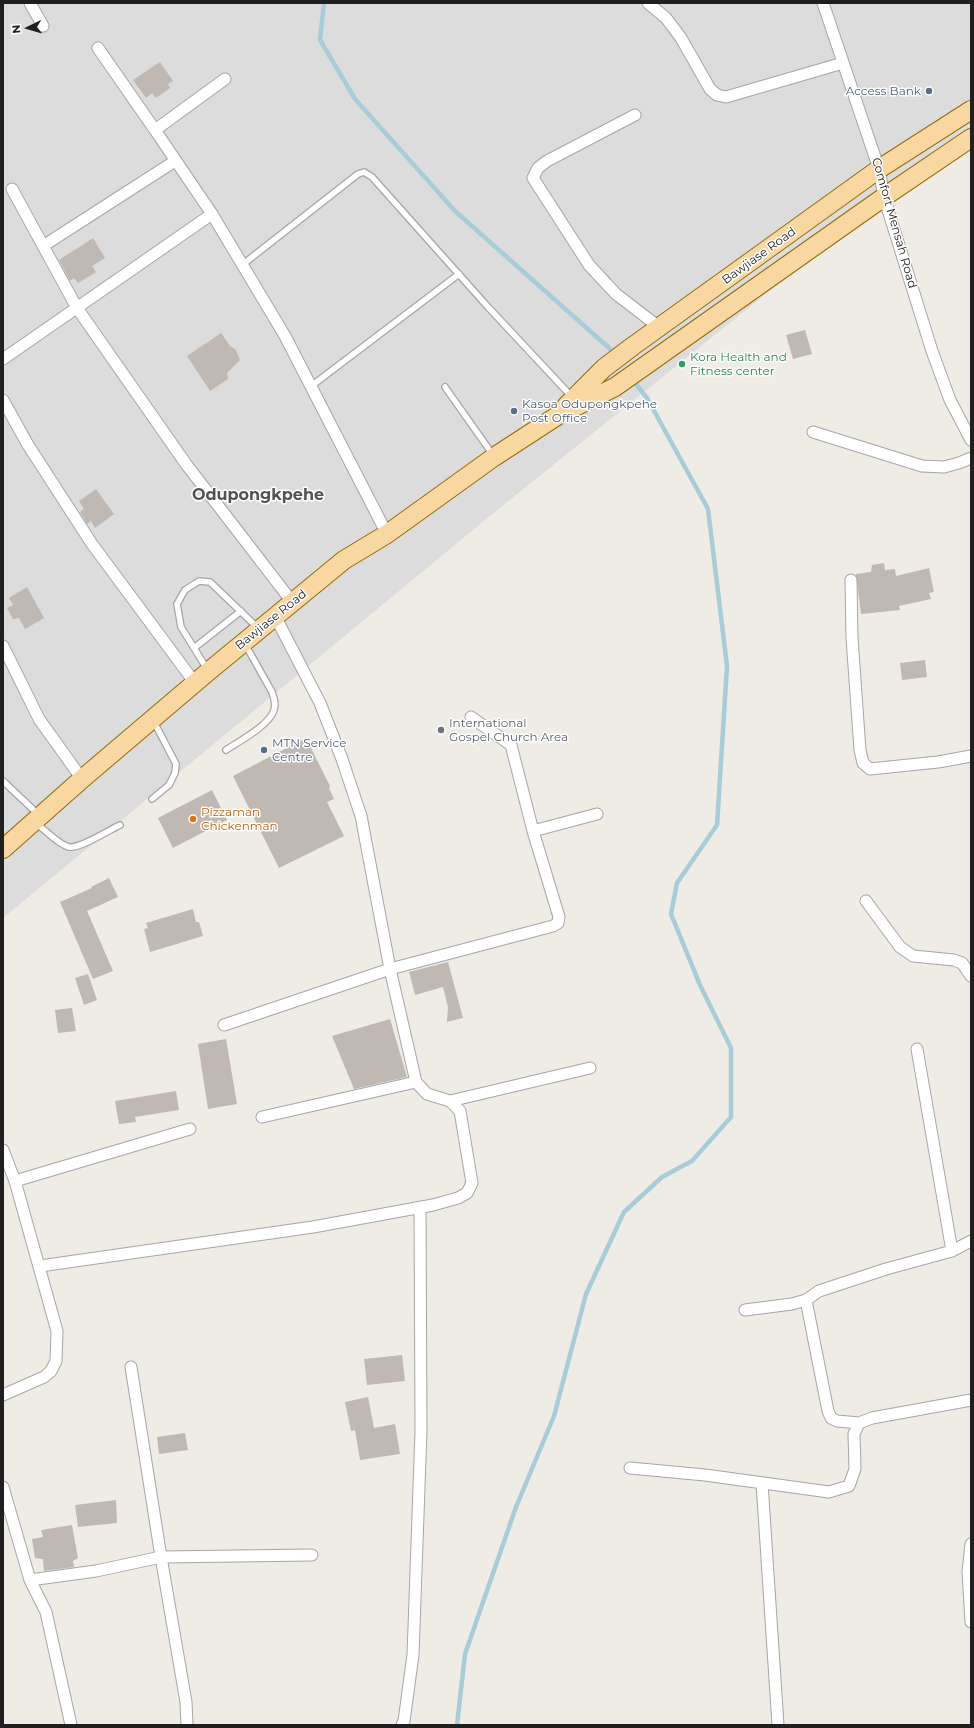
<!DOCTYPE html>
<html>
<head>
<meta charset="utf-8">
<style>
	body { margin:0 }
	#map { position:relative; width:974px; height:1728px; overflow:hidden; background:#efece5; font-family:Montserrat,sans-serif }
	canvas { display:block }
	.frame { position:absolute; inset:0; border:4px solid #1f1f1f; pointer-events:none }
	.north { position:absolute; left:8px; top:8px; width:40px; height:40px; -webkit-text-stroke:3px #fff; paint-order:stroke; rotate:265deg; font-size:11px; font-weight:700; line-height:16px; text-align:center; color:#1f1f1f }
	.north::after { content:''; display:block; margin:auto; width:14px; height:18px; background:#1f1f1f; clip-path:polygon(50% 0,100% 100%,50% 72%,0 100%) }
</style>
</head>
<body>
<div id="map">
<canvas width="974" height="1728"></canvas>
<div class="frame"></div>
<div class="north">N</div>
</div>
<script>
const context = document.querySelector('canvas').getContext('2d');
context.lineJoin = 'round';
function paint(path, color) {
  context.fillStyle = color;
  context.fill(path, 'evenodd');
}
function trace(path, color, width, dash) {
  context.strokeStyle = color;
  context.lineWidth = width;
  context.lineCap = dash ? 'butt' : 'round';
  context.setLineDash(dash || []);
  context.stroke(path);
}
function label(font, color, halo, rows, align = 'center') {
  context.font = font + ' Montserrat,sans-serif';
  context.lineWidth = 3;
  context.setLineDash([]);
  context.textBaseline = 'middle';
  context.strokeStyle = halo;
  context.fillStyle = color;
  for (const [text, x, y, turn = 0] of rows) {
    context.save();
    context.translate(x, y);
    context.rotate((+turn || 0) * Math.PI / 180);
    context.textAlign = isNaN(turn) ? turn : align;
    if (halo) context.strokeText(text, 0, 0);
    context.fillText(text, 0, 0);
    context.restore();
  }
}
paint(new Path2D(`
	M3 3H971V129L496 511 3 918Z`), '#dddcdc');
trace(new Path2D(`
	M324 3 320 40 355 99 455 211 608 347 615 355
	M457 1725 465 1654 516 1507 554 1416 586 1294 624 1212 662 1177 692 1161 731 1117V1048L700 985 671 914 677 883 717 825 727 666 708 509 647 398 632 379`), '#a7cddb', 4.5);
paint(new Path2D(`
	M160 62 173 81 168 84 170 88 156 98 152 93 146 98 133 80Z
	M93 238 105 258 92 266 96 272 78 283 74 278 70 281 59 260Z
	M805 330 812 354 793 359 786 335Z
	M221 333 230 346 236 350 240 360 227 373 228 379 210 391 187 356Z
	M96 489 114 514 95 528 91 521 87 524 80 512 84 509 79 501Z
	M884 563 885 570 895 569 896 576 929 568 934 592 929 593 931 599 899 606 900 610 861 614 856 574 871 572 872 565Z
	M27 587 44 618 25 629 19 618 13 619 7 608 13 605 9 598Z
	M925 660 927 677 902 680 900 663Z
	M306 738 330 786 329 788 334 799 327 802 344 836 279 868 233 776Z
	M212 790 227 820 173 848 158 818Z
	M109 878 118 897 87 911 113 971 93 979 60 902 92 888 91 887Z
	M193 909 196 922H199L203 936 150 952 144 929 148 928 146 923Z
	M448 962 463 1018 447 1022 448 1007 443 987 415 995 409 972Z
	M88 974 97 1000 84 1005 75 978Z
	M72 1008 76 1031 58 1033 55 1010Z
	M390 1019 407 1077 354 1089 332 1036Z
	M226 1039 237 1104 208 1109 198 1044Z
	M176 1091 179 1110 135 1117 136 1122 119 1124 115 1101Z
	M402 1355 405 1381 367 1385 364 1359Z
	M368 1397 374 1428 395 1424 400 1454 360 1460 355 1430 351 1431 345 1402Z
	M185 1433 188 1450 159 1454 157 1437Z
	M116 1500 117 1523 78 1527 75 1505Z
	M72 1525 78 1558 73 1561 74 1567 44 1571 43 1559 35 1558 32 1539 43 1537 41 1530Z`), '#c0b8b2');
const service = new Path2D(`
	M242 265 358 174 364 172 372 177 488 307 572 397
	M310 387 459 274
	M445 387 493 455
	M194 648 241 611
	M207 669 181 627 177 604 185 590 199 581 210 582 258 628
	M226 750C238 742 270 725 274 710 276 704 274 698 272 692L245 644
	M3 781 39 815
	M152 799 169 785 175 773 176 764 154 722
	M36 823C44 829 59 845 69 847 80 849 109 830 120 825`);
const minor = new Path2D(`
	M30 3 43 26
	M648 3 666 18 681 38 710 89 717 95 726 97 843 63
	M823 3 879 169 884 197 932 351 950 400 971 440
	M98 48 155 130
	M225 79 155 130 212 214 285 336 387 534
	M635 115 547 161 538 168 533 178 589 265 616 294 659 327
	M12 189 77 308 186 464 293 603
	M43 246 175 161
	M3 359 212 214
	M3 400 28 445 92 544 195 683
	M813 432 922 466 944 467 959 463 971 458
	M851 580 852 638 860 750 863 763 870 769 938 762 971 756
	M3 646 39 719 82 779
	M533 831 597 814
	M866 901 900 947 913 956 954 960 962 963 971 976
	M224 1025 390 969 553 926 558 923 559 917 533 831 511 745 471 717
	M917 1049 952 1251
	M450 1101 590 1068
	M262 1117 416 1082
	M3 1150 15 1181 57 1331 56 1361 51 1371 44 1377 3 1395
	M15 1181 190 1129
	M40 1266 313 1227 433 1205 458 1198 467 1193 472 1183 460 1111 450 1101 427 1094 416 1082 390 969 361 816 342 759 320 703 275 616
	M806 1300 828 1411 831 1418 837 1421 859 1423
	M745 1310 792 1304 806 1300 819 1291 886 1269 952 1251 971 1241
	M131 1367 161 1557 186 1702 187 1725
	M630 1468 705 1475 829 1492 849 1486 855 1469 854 1434 859 1423 872 1418 971 1400
	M762 1483 778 1725
	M3 1487 30 1580 46 1612 71 1725
	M971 1544 968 1572 971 1622
	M30 1580 96 1571 161 1557 312 1555
	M402 1725 404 1721 413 1655 421 1431 420 1207`);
const primary = new Path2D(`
	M566 406 604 368 633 346 879 169 971 110
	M3 849 82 779 209 671 344 560 387 534 494 457 557 416 615 387 884 197 971 138`);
trace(service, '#a6a6a6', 8);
trace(minor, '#a6a6a6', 13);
trace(primary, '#946c05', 20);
trace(service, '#fff', 5.5);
trace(minor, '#fff', 11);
trace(primary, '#f9d7a0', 18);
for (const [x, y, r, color] of [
	[929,91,4,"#5c6f8a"],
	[682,364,4,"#2e9e5b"],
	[514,411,4,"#5c6f8a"],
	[441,730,4,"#6b7280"],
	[264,750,4,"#5c6f8a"],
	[193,819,4,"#e8710a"]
]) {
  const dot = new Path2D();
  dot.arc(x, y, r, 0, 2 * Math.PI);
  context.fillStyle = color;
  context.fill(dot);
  trace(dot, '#fff', 1.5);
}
label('12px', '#4e5e75', '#fff', [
	["Access Bank",921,91,"right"],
	["Kasoa Odupongkpehe",522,404],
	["Post Office",522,418],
	["MTN Service",272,743],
	["Centre",272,757]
], 'left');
label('12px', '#1f1f1f', '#fff', [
	["Comfort Mensah Road",894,223,74],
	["Bawjiase Road",759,256,-36],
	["Bawjiase Road",271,620,-39]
]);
label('12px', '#27864d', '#fff', [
	["Kora Health and",690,357],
	["Fitness center",690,371]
], 'left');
label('12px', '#5b616d', '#fff', [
	["International",449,723],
	["Gospel Church Area",449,737]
], 'left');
label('12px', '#c56008', '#fff', [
	["Pizzaman",201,812],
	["Chickenman",201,826]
], 'left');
label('bold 16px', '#525252', '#fff', [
	["Odupongkpehe",258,495]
]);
</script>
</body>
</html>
